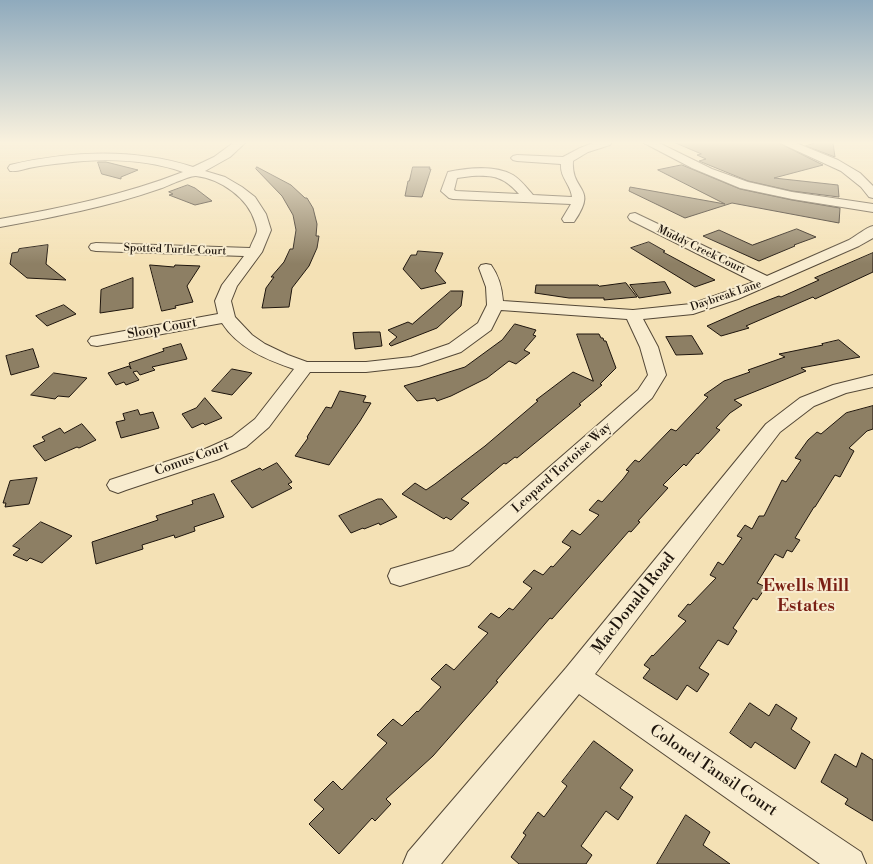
<!DOCTYPE html>
<html>
<head>
<meta charset="utf-8">
<style>
	body { margin:0 }
	canvas { display:block; background:#f4e1b5 }
</style>
</head>
<body>
<canvas width="873" height="864"></canvas>
<script>
const context = document.querySelector('canvas').getContext('2d');
context.lineJoin = 'round';
function paint(path, color) {
  context.fillStyle = color;
  context.fill(path, 'evenodd');
}
function trace(path, color, width, dash) {
  context.strokeStyle = color;
  context.lineWidth = width;
  context.lineCap = dash ? 'butt' : 'round';
  context.setLineDash(dash || []);
  context.stroke(path);
}
function label(font, color, halo, rows, align = 'center') {
  context.font = font + ' "Libre Bodoni",serif';
  context.lineWidth = 4;
  context.setLineDash([]);
  context.textBaseline = 'middle';
  context.strokeStyle = halo;
  context.fillStyle = color;
  for (const [text, x, y, turn = 0] of rows) {
    context.save();
    context.translate(x, y);
    context.rotate((+turn || 0) * Math.PI / 180);
    context.textAlign = isNaN(turn) ? turn : align;
    if (halo) context.strokeText(text, 0, 0);
    context.fillText(text, 0, 0);
    context.restore();
  }
}
const building = new Path2D(`
	M676 143H779L823 165 774 178 838 185 839 197 792 191 748 181 699 161 706 159 697 155 701 154Z
	M815 143H833L835 157 806 146Z
	M98 162H106L138 170 121 177V179L102 174Z
	M682 165 740 189 792 200 840 208 839 223 732 203 685 218 629 191 630 187 725 204 658 170Z
	M257 167 291 185 305 198H307L313 208 317 224 316 236H319L317 248 309 266 292 288 289 307 262 308 266 288 274 277H271L284 262 290 249H293L296 230 293 215 282 196 256 169Z
	M413 167H430L429 169H431L422 197 405 196 408 181H409Z
	M188 185 195 188 212 201 195 205 169 195 173 194 169 192Z
	M797 229 816 237 794 245 795 246 759 261 703 236 719 230 752 245Z
	M649 242 665 251 663 252 715 280 695 287 631 248Z
	M48 245 46 264 66 280 27 278 10 264 12 253 18 252 19 249Z
	M418 251 443 253 435 271 446 283 421 289 403 269 411 255H416Z
	M873 253V272L815 299 813 297 746 326 749 328 721 336 707 326 748 308 779 296 781 297 819 280 815 278Z
	M150 265 174 267 175 265 200 266 187 286 193 302 175 306 176 308 162 311Z
	M133 278V308L100 313 101 290Z
	M665 282 671 293 639 298 630 285Z
	M626 283 637 297 604 300V298H569L535 293 536 285H598L599 286Z
	M451 291H463L461 306 437 328 391 346 389 344 397 337 388 330 408 322 412 324Z
	M64 305 76 314 47 326 36 316Z
	M515 324 536 330 533 335 536 336 524 350 530 353 516 364 509 361 487 378 451 396 437 401 435 398 417 401 404 386 465 367 502 340Z
	M370 332H380L382 346 355 349 353 333Z
	M577 334H599L601 338H603L604 341H606L616 368 600 384 602 385 579 404 581 405 517 458 515 457 506 464 504 463 461 499 469 503 451 520 446 517 444 519 402 494 415 483 426 490 435 484 485 446 538 401 536 400 573 372 593 381Z
	M692 336 703 354 676 355 666 337Z
	M839 340 860 357 801 368 806 371 734 400 742 405 730 413 716 428 720 430 698 454 697 453 686 466 684 464 663 485 668 488 638 521 640 522 631 532 629 531 552 619 550 618 496 681 498 682 433 756 386 799 391 804 375 821 372 818 339 854 309 824 324 809 314 800 333 781 342 790 387 743 377 735 393 719 402 726 417 711 418 712 441 687 431 679 446 664 454 670 488 633 478 627 491 613 499 618 509 608 513 610 532 588 523 582 534 570 543 575 551 566 553 567 571 547 562 542 572 530 580 535 599 515 589 510 598 500 602 502 623 479 629 471 626 470 635 460 639 462 671 429 676 431 708 397 704 395 724 381 750 372 748 370 785 357 779 354 823 345 822 344Z
	M181 344 187 359 152 367 155 370 140 375 137 371 133 372 139 380 126 385 124 382 116 385 108 373 129 366 131 369 129 363 164 351 163 349Z
	M33 349 39 367 11 375 6 356Z
	M232 369 252 373 232 395 212 391Z
	M54 373 87 378 69 397 58 396 55 399 31 395Z
	M340 391 366 396 363 402 371 403 360 421 329 465 295 456 308 438 307 437 326 407 331 408Z
	M205 398 222 418 205 425 203 423 192 428 182 414 196 408Z
	M873 406V429L867 431 849 448 854 451 840 477 835 475 815 507H814L795 538 800 540 792 552 787 550 783 558 775 554 757 583 766 587 757 600 753 598 733 628 737 631 728 645 718 640 699 668 709 674 697 692 687 685 677 700 643 678 650 669 644 665 652 655 653 656 686 621 678 616 688 604 690 605 716 578 710 575 718 562 723 565 742 538 737 536 745 525 752 529 759 516H764L782 480 786 482 801 460 795 458 808 440 817 432 821 434 846 413Z
	M138 410 140 415 153 412 159 428 121 438 116 422 125 420 123 414Z
	M82 424 96 440 79 448 77 447 45 461 33 446 45 441 42 437 60 428 64 433Z
	M277 463 292 482 288 484 292 488 252 508 231 481 260 468 262 470Z
	M37 478 29 504 5 507 6 503H3L10 481Z
	M214 494 224 517 194 527 195 531 175 538 174 535 142 545 143 549 96 564 92 542 158 520 156 516 193 504 192 501Z
	M378 499H382L397 517 380 525 379 523 364 529 363 528 351 533 339 516Z
	M41 522 72 536 42 563 30 558 27 561 13 555 20 549 13 546Z
	M750 703 769 716 776 704 797 718 791 729 810 742 795 769 755 742 751 748 730 733Z
	M594 741 633 770 620 788 633 797 618 820 606 811 581 846 592 855 586 864H519L511 857 526 835 523 833 538 812 544 817 567 786 562 782Z
	M862 753 873 760V821L845 804 848 799 821 782 835 754 856 767Z
	M686 815 710 832 703 845 730 864H657Z`);
paint(building, '#8d7f64');
trace(building, '#1e150d', 1);
const minor = new Path2D(`
	M233 143H245L230 157 205 171 225 177 242 187 255 197 266 214 271 230 262 252 237 286 231 301 235 317 252 335 265 344 288 355 307 362H366L411 357 449 344 478 323 487 305 486 287 479 268 481 265 486 264 491 265C499 276 502 288 503 301L633 310 691 304 754 282 630 220 628 217 630 214 635 213 767 276 849 240C856 236 867 227 873 226V238L859 246 738 299 693 314 643 319 658 347 666 375 652 398 469 565 400 586 391 583 388 576 391 569 453 551 638 390 648 375 640 347 627 319 501 310 491 330 461 352 419 366 366 372H310L269 427 246 447 219 459 126 490 118 493 110 490 107 485 110 480 205 449 232 437 255 419 294 369C267 360 238 348 222 323L97 346 91 345 88 341 91 337 97 336 218 314 215 301 222 285 244 256 96 251 91 250 89 247 91 244 96 243 250 248C252 242 256 236 257 231 257 228 256 225 255 222 248 198 221 179 196 176 190 175 166 187 159 189 107 207 54 217 0 227V219C62 208 124 195 183 172 146 159 103 158 64 163 54 164 44 165 34 167 26 168 18 172 10 171L8 168 10 165C69 151 134 148 193 167L214 157Z
	M593 143H611L610 145 588 152 573 161C571 193 599 186 574 222H564L562 219 571 204 453 199 449 198 441 191 448 172C467 168 495 165 513 175 521 180 527 188 533 195L572 197C571 185 560 178 561 164L517 161 513 160 511 158 513 156 517 155 563 157 580 148ZM472 176C494 175 504 177 519 194L456 191 454 190 457 178Z
	M644 143H659L712 169 748 182 792 192 873 204V212L792 199 740 188 692 168Z
	M780 143H796L838 160 860 173 873 186V198L869 197 861 187 841 171Z
	M873 375V387L846 393 814 406 780 432 595 674 861 852 866 864H820L579 694 441 864H403L408 852 566 668 766 424 800 398 833 385Z`);
trace(minor, '#544837', 2);
paint(minor, '#f8eccf');
const sky = context.createLinearGradient(0, 0, 0, 264);
sky.addColorStop(0, '#8faabd');
sky.addColorStop(0.54, '#faf2de');
sky.addColorStop(1, '#faf2de00');
context.fillStyle = sky;
context.fillRect(0, 0, 873, 264);
label('11px', '#1e150d', '#f8eccf', [
	["Spotted Turtle Court",175,250,2],
	["Muddy Creek Court",701,250,26],
	["Daybreak Lane",726,296,-19]
]);
label('13px', '#1e150d', '#f8eccf', [
	["Sloop Court",162,329,-10],
	["Comus Court",192,459,-20],
	["Leopard Tortoise Way",562,468,-42]
]);
label('16px', '#1e150d', '#f8eccf', [
	["MacDonald Road",634,604,-52],
	["Colonel Tansil Court",713,771,34]
]);
label('bold 17px', '#7a1f14', '#f8eccf', [
	["Ewells Mill",806,587],
	["Estates",806,607]
]);
</script>
</body>
</html>
